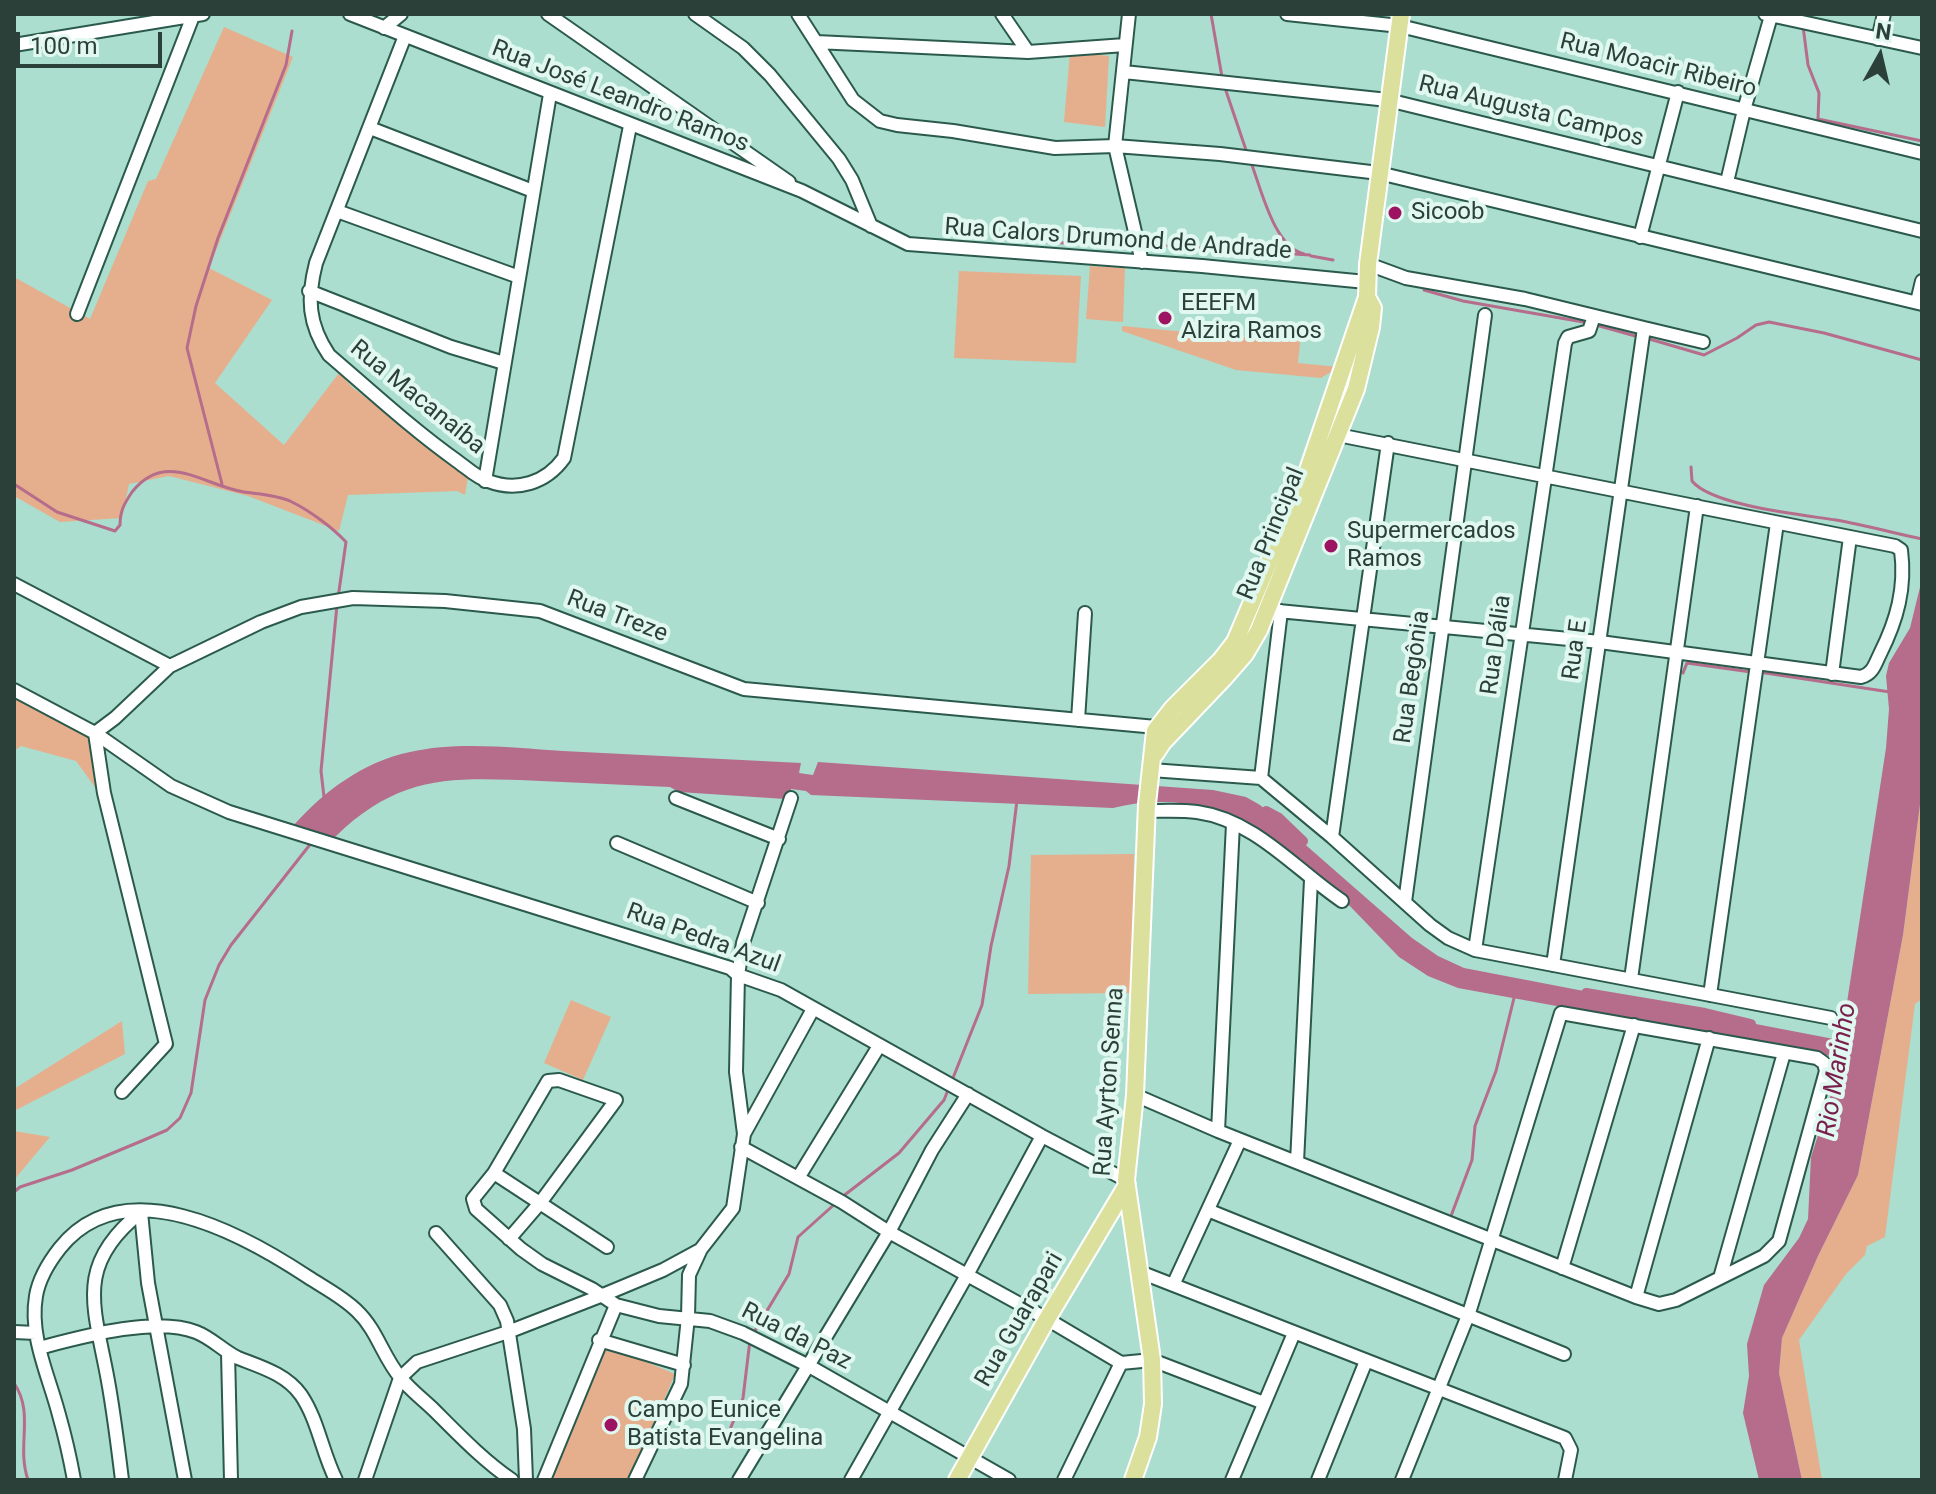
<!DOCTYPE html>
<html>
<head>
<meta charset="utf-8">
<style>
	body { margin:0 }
	#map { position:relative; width:1936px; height:1494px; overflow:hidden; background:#abdece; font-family:Roboto,sans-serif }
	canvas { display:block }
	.frame { position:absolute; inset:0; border:16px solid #2c403a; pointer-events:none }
	.north { position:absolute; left:1840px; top:16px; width:80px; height:80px; -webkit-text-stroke:6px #e0f8f0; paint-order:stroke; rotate:8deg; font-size:22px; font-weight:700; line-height:32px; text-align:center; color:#2c403a }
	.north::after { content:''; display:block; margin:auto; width:28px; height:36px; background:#2c403a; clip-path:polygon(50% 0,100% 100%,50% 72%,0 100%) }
	.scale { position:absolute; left:16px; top:32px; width:146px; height:36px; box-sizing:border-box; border:4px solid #2c403a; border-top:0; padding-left:10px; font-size:24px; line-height:28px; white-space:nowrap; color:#2c403a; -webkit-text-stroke:6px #e0f8f0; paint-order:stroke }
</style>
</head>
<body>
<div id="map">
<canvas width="1936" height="1494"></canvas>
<div class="frame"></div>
<div class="north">N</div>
<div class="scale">100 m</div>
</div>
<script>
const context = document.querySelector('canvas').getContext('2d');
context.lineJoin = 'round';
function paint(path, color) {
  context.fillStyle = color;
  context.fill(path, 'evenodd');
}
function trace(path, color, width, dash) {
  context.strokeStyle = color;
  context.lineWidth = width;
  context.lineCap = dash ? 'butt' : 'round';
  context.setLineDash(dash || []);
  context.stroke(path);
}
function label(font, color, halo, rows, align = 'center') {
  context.font = font + ' Roboto,sans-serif';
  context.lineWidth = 8;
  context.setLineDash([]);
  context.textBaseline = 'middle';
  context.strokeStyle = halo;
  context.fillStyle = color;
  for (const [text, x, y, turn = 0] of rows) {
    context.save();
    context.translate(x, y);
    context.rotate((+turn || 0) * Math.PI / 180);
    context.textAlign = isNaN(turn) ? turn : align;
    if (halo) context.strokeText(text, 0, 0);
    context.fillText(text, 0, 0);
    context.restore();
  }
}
paint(new Path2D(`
	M224 27 293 57 209 268 272 300 215 383 284 445 339 373 353 388 462 468 468 477 465 495 457 491 348 495 339 531 248 496 169 476 129 484 122 518 60 522 14 496V277L90 319 148 181 156 179Z
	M1070 52 1109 56 1105 127 1064 122Z
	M1090 266 1125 268 1123 322 1086 319Z
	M959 271 1081 276 1076 363 954 358Z
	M1122 326 1252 338 1254 328 1301 333 1298 363 1339 367 1321 378 1236 370 1122 331Z
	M14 693 89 736 100 794 76 761 21 746 14 751Z
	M1922 789V999L1915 1004 1885 1237 1867 1246 1865 1255 1846 1274 1799 1340 1822 1480H1802L1779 1373 1782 1338 1818 1256 1858 1175 1903 935Z
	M1134 854 1131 993 1028 994 1031 855Z
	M571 1000 611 1017 583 1080 544 1063Z
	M122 1021 125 1054 14 1111V1089Z
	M14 1131 50 1137 14 1180Z
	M601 1343 675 1374 630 1480H559L548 1475Z`), '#e5af8d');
paint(new Path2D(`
	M1922 579V789L1903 935 1858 1175 1818 1256 1782 1338 1779 1373 1802 1480H1759L1743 1413 1749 1376 1747 1344 1764 1285 1799 1238 1808 1219 1811 1157 1834 1085 1836 1057 1458 988 1428 976 1399 957 1347 903 1252 825C1211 802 1158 796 1113 808L811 795 806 791 791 789V798L785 799 679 792 670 787C627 785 584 783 541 781 455 778 402 772 335 837L293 826C324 791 363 762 410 752 459 741 513 748 563 751 642 755 722 759 801 763L799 773 813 775 818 762 1213 790 1246 797 1260 805 1412 938 1438 956 1464 968 1839 1040 1844 1022 1886 748 1889 709 1886 676 1889 663 1910 628Z`), '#b66c8b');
trace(new Path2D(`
	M1211 14 1222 77
	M1803 26 1808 65 1819 93 1818 119 1922 141
	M1224 85 1247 153
	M1250 160C1261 187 1273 246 1304 254
	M1001 239 1065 243 1096 240 1134 244
	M1142 244 1310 255
	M1311 256 1333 260
	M1424 290 1463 301 1589 323
	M1596 325 1639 337
	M1646 338 1704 355 1737 338 1756 325 1769 322 1824 333 1922 360
	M1691 467 1692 481C1712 506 1804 515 1836 520 1865 525 1893 533 1922 539
	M14 484 57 512 115 531 120 525C120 511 124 504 132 492 166 449 204 486 244 492 258 494 279 495 292 502 310 511 332 527 346 542L338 598
	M222 484 187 348 196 306 218 238 286 65 292 31
	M1759 672 1890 692
	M1683 673 1687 663 1751 672
	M324 797 321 771 337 605
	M951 1083 982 1005 991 946 1009 866 1017 800
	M14 1192 20 1187 72 1170 144 1140 167 1130 180 1118 191 1093 205 1000 219 965 231 945 312 842
	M842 1197 899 1153 944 1100 948 1090
	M1451 1216 1472 1160 1475 1126 1496 1071 1514 998
	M753 1334 789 1274 798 1237 837 1202
	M14 1383C35 1414 16 1445 28 1480
	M724 1444 743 1398 750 1340`), '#b66c8b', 3);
trace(new Path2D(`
	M1266 811 1279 818 1303 841
	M1586 993 1705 1013 1751 1024`), '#b66c8b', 10);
const minor = new Path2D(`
	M350 14 802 191 908 244 1202 266 1366 282
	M548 14 789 182
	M695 14 743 48 770 75 839 159 852 180 871 226
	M798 14 853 100 880 121 897 125 953 131 1055 148 1115 146 1220 154 1379 173 1922 304
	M1002 14 1028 52
	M1129 14 1115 146 1142 262
	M1287 14 1400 26 1922 153
	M1765 14 1922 48
	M384 28 401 14
	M405 36 316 263C307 298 308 324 329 355 371 391 412 429 457 461 467 468 477 478 488 481 517 492 546 483 564 458L630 126
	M1878 39 1884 14
	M816 42 1028 52 1125 45
	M14 45 203 14
	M1124 72 1388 100 1922 231
	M370 128 533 191
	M1727 182 1744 110 1771 16
	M337 211 519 277
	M1640 237 1678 92
	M1368 264 1406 278 1525 299 1644 328 1553 965
	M309 291 451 347 504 363
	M1917 302 1922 281
	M77 314 193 16
	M1644 328 1703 342
	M485 481 550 94
	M14 584 170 666
	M1268 610 1600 642 1861 677C1873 674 1875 664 1880 654 1897 620 1906 588 1901 550L1895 546 1338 435
	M1832 674 1850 537
	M14 690 95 733 171 786 229 812 730 968 738 975 781 990 1042 1136 1126 1180
	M1078 720 1085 613
	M95 733 115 718 170 666 261 622 301 607 353 598 445 601 540 611 744 689 1156 727 1163 732
	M95 733 104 793 166 1044 122 1092
	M1151 770 1261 778 1332 837 1430 925 1448 938 1475 950 1831 1018
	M1261 778 1281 611
	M676 798 779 839
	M1147 811C1164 811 1181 810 1197 812 1255 820 1296 870 1342 901
	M1332 837 1388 443
	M617 843 758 903
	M1405 902 1485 315
	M1475 950 1565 343 1568 337 1589 331 1594 316
	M1631 979 1697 506
	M1710 995 1777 523
	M1135 1095 1218 1131 1636 1297 1659 1304 1676 1300 1764 1256 1779 1241 1826 1071 1824 1063 1817 1058 1561 1013 1469 1313 1402 1480
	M1218 1131 1233 824
	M744 1134 736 1072 738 975 743 943 791 798
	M741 1147 842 1202 889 1232 1047 1319 1121 1363 1152 1360 1264 1403
	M1297 1162 1311 880
	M494 1173 607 1247
	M798 1178 879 1046
	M1210 1211 1564 1354
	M141 1212 148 1283 185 1480
	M436 1233 500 1305 507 1321 524 1429 526 1480
	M509 1239 540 1203 616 1100 559 1080 548 1081 494 1173 473 1199 476 1209 521 1249 542 1264 592 1289 616 1305 659 1316 710 1321 743 1333 809 1366 1009 1480
	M1562 1268 1634 1025
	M1140 1272 1565 1438 1571 1450 1565 1480
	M1720 1278 1784 1053
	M1174 1283 1240 1140
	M1636 1297 1709 1038
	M14 1332 36 1333
	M599 1340 684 1365
	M39 1348C81 1337 155 1316 196 1332 212 1338 223 1351 238 1358 261 1367 286 1374 301 1395 318 1420 322 1452 336 1480
	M228 1353 231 1480
	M74 1480C70 1458 65 1436 59 1415 49 1376 29 1337 36 1296 39 1278 49 1262 60 1248 124 1168 243 1234 308 1277 325 1288 343 1297 357 1311 377 1330 383 1357 400 1377 410 1390 424 1400 435 1411 459 1435 484 1461 512 1480
	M122 1480C118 1447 114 1414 108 1381 95 1308 73 1266 141 1212
	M365 1480 400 1378 417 1362 508 1332 603 1295 663 1270 698 1251
	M544 1480 616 1305
	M635 1480 681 1384 688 1317 689 1275 701 1249 733 1208 744 1134 813 1009
	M739 1480 889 1232 932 1150 968 1094
	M851 1480 967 1275 1042 1136
	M1064 1480 1121 1363
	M1232 1480 1294 1333
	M1318 1480 1366 1361`);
const major = new Path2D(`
	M1155 754 1163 742 1225 677 1245 654 1259 630 1356 389 1371 327 1373 308 1367 297
	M957 1480 1047 1319 1127 1185
	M1133 1480 1148 1437 1153 1404 1152 1360 1126 1180 1135 1095 1147 804 1155 731 1172 709 1221 660 1235 642 1308 470 1367 297 1368 264 1401 14`);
trace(minor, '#2b5a4d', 16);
trace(major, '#fff', 20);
trace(minor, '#fff', 12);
trace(major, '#dbe09c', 16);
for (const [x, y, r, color] of [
	[1395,213,8,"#9e1361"],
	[1165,318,8,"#9e1361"],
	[1331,546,8,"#9e1361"],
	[611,1425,8,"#9e1361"]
]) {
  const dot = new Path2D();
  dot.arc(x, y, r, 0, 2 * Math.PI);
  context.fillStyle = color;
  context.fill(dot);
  trace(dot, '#e0f8f0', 3);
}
label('24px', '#2c403a', '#e0f8f0', [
	["Rua Moacir Ribeiro",1658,66,14],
	["Rua José Leandro Ramos",620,97,21],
	["Rua Augusta Campos",1531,112,14],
	["Rua Calors Drumond de Andrade",1118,240,4],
	["Rua Macanaíba",417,398,39],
	["Rua Principal",1272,534,-68],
	["Rua Treze",617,617,21],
	["Rua Dália",1497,645,-82],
	["Rua E",1576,650,-82],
	["Rua Begônia",1413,677,-82],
	["Rua Pedra Azul",703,939,20],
	["Rua Ayrton Senna",1110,1082,-86],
	["Rua Guarapari",1020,1320,-60],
	["Rua da Paz",796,1337,27]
]);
label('24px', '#2c403a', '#e0f8f0', [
	["Sicoob",1411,213],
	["EEEFM",1181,304],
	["Alzira Ramos",1181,332],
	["Supermercados",1347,532],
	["Ramos",1347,560],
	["Campo Eunice",627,1411],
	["Batista Evangelina",627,1439]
], 'left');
label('italic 26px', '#781f4c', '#e0f8f0', [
	["Rio Marinho",1838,1070,-81]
]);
</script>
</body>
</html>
